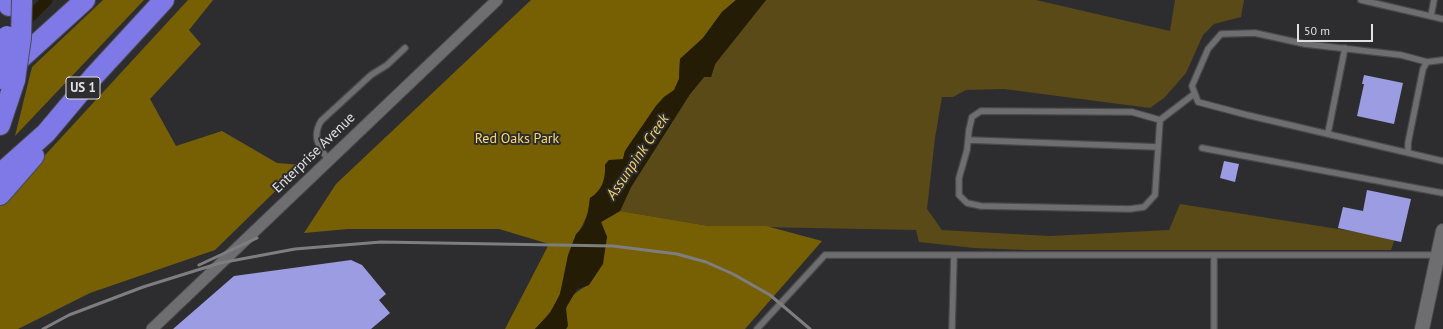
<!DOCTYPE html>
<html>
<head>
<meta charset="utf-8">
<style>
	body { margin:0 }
	#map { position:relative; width:1443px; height:329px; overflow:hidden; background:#2d2d30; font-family:"PT Sans",sans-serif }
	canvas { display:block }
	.scale { position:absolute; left:1297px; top:24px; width:76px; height:18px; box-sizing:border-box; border:2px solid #e1e1e3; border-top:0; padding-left:5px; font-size:12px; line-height:14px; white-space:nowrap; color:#e1e1e3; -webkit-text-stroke:3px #2d2d30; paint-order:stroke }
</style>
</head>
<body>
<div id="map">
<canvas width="1443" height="329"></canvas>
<div class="scale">50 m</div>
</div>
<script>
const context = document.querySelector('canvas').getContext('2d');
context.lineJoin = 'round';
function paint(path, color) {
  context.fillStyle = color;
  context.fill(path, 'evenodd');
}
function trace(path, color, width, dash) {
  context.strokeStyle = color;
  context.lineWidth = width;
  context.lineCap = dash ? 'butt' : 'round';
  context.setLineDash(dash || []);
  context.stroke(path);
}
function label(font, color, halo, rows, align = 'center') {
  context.font = font + ' "PT Sans",sans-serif';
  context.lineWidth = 4;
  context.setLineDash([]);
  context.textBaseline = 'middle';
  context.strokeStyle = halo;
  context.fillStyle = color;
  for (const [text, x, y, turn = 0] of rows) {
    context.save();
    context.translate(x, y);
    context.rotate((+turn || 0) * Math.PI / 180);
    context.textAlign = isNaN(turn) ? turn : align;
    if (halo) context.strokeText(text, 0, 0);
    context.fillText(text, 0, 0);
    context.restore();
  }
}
paint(new Path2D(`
	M766 0H1036L1170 31 1175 0H1244L1241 17 1214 24 1203 35 1186 73 1164 98 1150 108 1004 89 966 90 953 97H942L935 138 927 209 942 230 1050 236 1169 230 1180 204 1395 238 1391 250H1027L974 248 919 242 916 230 709 226 620 211 631 187 690 94 704 77H711L715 64Z`), '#594a17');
paint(new Path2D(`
	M103 0H144L15 136 32 67Z
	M188 0H213L189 30 201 44 150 99 176 146 222 131 277 163 302 165 215 250 90 293 18 329H0V204Z
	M531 0H736L722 12 703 38 680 59 679 79 674 91 664 97 656 106 625 151 623 160H609L605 165C606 179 602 191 590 198 588 223 579 227 571 249 565 263 565 280 560 294 555 308 545 319 535 329H505L549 244 499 229H348L304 233 336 184Z
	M620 211 709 226H766L822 241 745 329H566C569 323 565 316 566 310 567 298 579 289 589 285L607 237 601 222Z`), '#776004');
paint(new Path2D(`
	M736 0H766L715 64 711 77H704L690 94 631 187 620 211 601 222 607 237 603 264 589 285 577 289 566 308 568 326 566 329H535L550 313 560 294 568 255 576 234 583 227 588 213 590 198C602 191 606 179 605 165L609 160 623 159 625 151 656 106 664 97 674 90 679 79 680 59 703 38 722 12Z`), '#241c05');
trace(new Path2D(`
	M21 26 47 0`), '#241c05', 11);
paint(new Path2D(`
	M1364 75 1403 83 1394 124 1357 116 1364 84H1362Z
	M1224 161 1239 164 1235 182 1220 178Z
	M1367 190 1411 199 1401 242 1338 228 1343 207 1363 211Z
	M351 260 362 265 386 294 379 300 390 313 371 329H173L234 276Z`), '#9b9ce2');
const service = new Path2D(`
	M1361 0 1443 19
	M1431 16 1434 0
	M1443 60 1427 62 1401 55 1305 44 1255 33 1221 34 1208 49 1192 86 1198 102 1247 115 1443 161
	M1160 120 1132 112 981 111 972 117 969 130 967 150 959 178V195L967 203 981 206 1130 209 1144 207 1155 195 1160 120 1194 94
	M1328 133 1345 48
	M968 140 1158 147
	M1202 148 1443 193
	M1408 152V143L1423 69 1427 62
	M329 160C318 147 312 136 321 121L371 75 387 65 405 48
	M757 329 825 255H1437
	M952 329 954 255
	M1214 329V256`);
const minor = new Path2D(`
	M152 329 497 0`);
const tertiary = new Path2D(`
	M1422 329 1443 231`);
const motorway = new Path2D(`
	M9 0V6
	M10 68 85 0
	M0 125 15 80
	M0 174 46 133 94 76 164 0
	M0 195 34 156`);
trace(service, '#4a4a4d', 8);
trace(minor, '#4a4a4d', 13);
trace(tertiary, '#4a4a4d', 16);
trace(motorway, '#4a4a4d', 22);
trace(service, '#6e6e71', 5.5);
trace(minor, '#6e6e71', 11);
trace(tertiary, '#6e6e71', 14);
trace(motorway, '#7e79e7', 20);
trace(new Path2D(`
	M199 265 257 238
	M43 329 69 315 143 287 220 263 295 249 381 242 613 246 677 254 706 262 733 274 770 295 810 329`), '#7e7e81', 3);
const motorwayBridge = new Path2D(`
	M0 79 7 36
	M15 80 21 38 22 0`);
trace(motorwayBridge, '#4a4a4d', 22, []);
trace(motorwayBridge, '#7e79e7', 20);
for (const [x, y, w] of [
	[83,88,34]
]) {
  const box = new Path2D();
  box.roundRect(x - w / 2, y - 11, w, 22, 3);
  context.fillStyle = '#2d2d30';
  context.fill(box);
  trace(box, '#e1e1e3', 1);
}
label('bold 13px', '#e1e1e3', null, [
	["US 1",83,88]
]);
label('14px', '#fbda70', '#2d2d30', [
	["Red Oaks Park",517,139]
]);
label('14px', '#e1e1e3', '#2d2d30', [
	["Enterprise Avenue",314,153,-44]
]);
label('italic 15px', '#f4d36a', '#2d2d30', [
	["Assunpink Creek",638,157,-56]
]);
</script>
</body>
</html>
